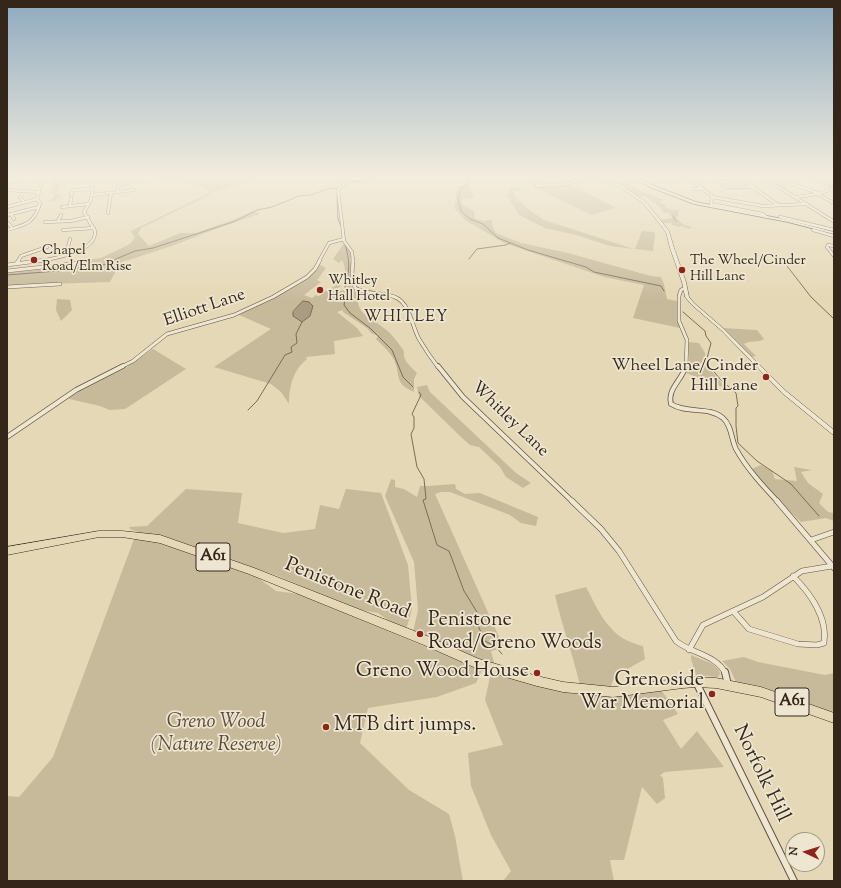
<!DOCTYPE html>
<html>
<head>
<meta charset="utf-8">
<style>
	body { margin:0 }
	#map { position:relative; width:841px; height:888px; overflow:hidden; background:#e5d8b6; font-family:"Sorts Mill Goudy",serif }
	canvas { display:block }
	.frame { position:absolute; inset:0; border:8px solid #34271a; pointer-events:none }
	.north { position:absolute; left:785px; top:832px; width:40px; height:40px; box-sizing:border-box; background:#eee6d0; border:1px solid #a49a87; border-radius:50%; rotate:274deg; font-size:11px; font-weight:700; line-height:16px; text-align:center; color:#34271a }
	.north::after { content:''; display:block; margin:auto; width:14px; height:18px; background:#8f2418; clip-path:polygon(50% 0,100% 100%,50% 72%,0 100%) }
</style>
</head>
<body>
<div id="map">
<canvas width="841" height="888"></canvas>
<div class="frame"></div>
<div class="north">N</div>
</div>
<script>
const context = document.querySelector('canvas').getContext('2d');
context.lineJoin = 'round';
function paint(path, color) {
  context.fillStyle = color;
  context.fill(path, 'evenodd');
}
function trace(path, color, width, dash) {
  context.strokeStyle = color;
  context.lineWidth = width;
  context.lineCap = dash ? 'butt' : 'round';
  context.setLineDash(dash || []);
  context.stroke(path);
}
function label(font, color, halo, rows, align = 'center') {
  context.font = font + ' "Sorts Mill Goudy",serif';
  context.lineWidth = 3.5;
  context.setLineDash([]);
  context.textBaseline = 'middle';
  context.strokeStyle = halo;
  context.fillStyle = color;
  for (const [text, x, y, turn = 0] of rows) {
    context.save();
    context.translate(x, y);
    context.rotate((+turn || 0) * Math.PI / 180);
    context.textAlign = isNaN(turn) ? turn : align;
    if (halo) context.strokeText(text, 0, 0);
    context.fillText(text, 0, 0);
    context.restore();
  }
}
paint(new Path2D(`
	M54 176H69L67 177 66 185 59 186 57 195 61 194 60 198 57 199 56 201 45 202 53 199 55 194 51 193Z
	M150 176H261L211 193 212 194 141 228 138 234 149 246 180 233H196L238 218 253 211 260 214 221 227 172 246 122 262 118 267 110 282 18 285 7 286V272L101 258 130 244 135 238 131 231 211 192 197 185 172 179 162 181Z
	M463 176H468V183L474 198 462 199V204L474 211 475 219 484 221 492 219V225L496 233 521 243 568 253 651 276 661 277C665 285 665 291 667 299L677 301V318L680 328 633 318 644 285 604 277 504 243 465 220 454 208 457 187 468 183Z
	M552 176H589C577 180 561 188 552 176Z
	M803 176H834V190L805 178 783 185 793 194 777 184Z
	M606 178H610L618 183H621L618 180 621 179 636 189 664 200 659 202 667 206 665 207C672 212 676 208 683 210L678 211 679 215 676 218 684 225 692 227 689 229 682 226 679 227 672 225 673 224 671 223H663L660 220 672 218 669 213H664L660 207 644 196 638 197Z
	M570 184 616 208 591 215 534 187Z
	M519 187 520 189H528L514 192V196L528 209 544 220 634 249 610 246 576 235 545 228 519 215 507 196 510 188Z
	M642 231 654 232 655 234 653 251 635 249Z
	M344 243C346 245 349 248 350 251 356 264 344 281 357 292 356 316 370 316 385 329 393 335 398 343 404 351 402 360 411 367 417 373L414 379V392C392 383 402 373 393 358 389 351 382 345 376 339L378 336 371 333 367 328 343 312V310L337 312 357 328 363 336 334 341 335 354 306 357 307 359C293 370 289 387 289 404L281 392 271 384 214 367 271 329 237 314 304 280 319 264 326 268 317 280 321 282 304 295 312 298 316 295 318 296 321 295 318 293 323 290 327 291 336 285 334 284H339L341 286 333 291 348 290C342 279 348 270 342 260L339 263 333 259ZM300 304 313 306 310 316H293V312Z
	M57 299 70 300 72 310 61 321 56 310Z
	M723 328 757 330 764 339C758 343 750 340 744 344L756 356 751 357Z
	M689 342 699 343 705 353V362L708 367 726 388 686 373 689 362Z
	M153 349 186 369 125 409 109 410C103 405 78 402 67 398L124 369Z
	M427 385 430 392 516 473 531 483 523 488 506 477 500 467 479 447 470 445 462 438 419 396 417 387Z
	M761 465 772 471 775 479 797 481 794 467 812 470 801 472 808 483 823 494 819 503 828 512 834 513V521L826 518 801 522 775 497 752 469Z
	M391 479 395 480V487L404 489 417 497 420 486H428L455 484 456 489 465 494 480 493 538 517 536 526 521 523 510 515 450 492H441L435 494 504 648 491 651 495 666 413 632 418 610 414 562 385 496Z
	M186 489 242 493 238 523 283 533 315 529 320 505 339 509 346 489 381 493 408 565 412 609 406 630 396 626 378 613 355 609 278 576 161 537 143 534 130 529 129 527 147 526Z
	M134 539 158 542 257 577 276 591 298 594 482 670 476 683 437 697 368 708 360 743 409 790 449 814 455 836 463 881H7V796L19 797 53 757Z
	M586 587C600 614 610 639 643 646L645 659 615 676 610 688 580 686C573 655 562 626 555 595Z
	M691 655 713 664 719 670 720 674 718 677 696 675 691 659Z
	M744 657 758 662 825 675 834 673V714L760 686 736 682 730 669 722 661Z
	M491 672C524 681 557 693 591 696 615 697 638 693 662 691L678 714 663 720 681 749 697 731 724 767 665 772 660 775 663 778 665 798 657 804 642 787 624 860H610L614 881H503L511 871 491 835 471 786 468 753 503 745 485 700Z`), '#c7ba9b');
const water = new Path2D(`
	M303 301 309 302 313 306 310 316 302 322 293 316V312Z`);
paint(water, '#a99c81');
trace(water, '#7a6d58', 1);
trace(new Path2D(`
	M467 176 470 183 461 188 458 199 461 211 470 219 483 224 498 238 528 250 586 267 594 272 661 286 664 291
	M353 182 367 181 379 176
	M337 196 338 219 341 226
	M673 216 676 221
	M344 232 345 241
	M345 244C350 262 350 269 345 287
	M469 259 477 249 506 245 510 243
	M787 266 811 297 834 319
	M7 275 70 270 88 266 110 264 116 259 135 251 153 248 233 222 257 210 272 207 299 196 311 195 327 189 339 188
	M343 296 345 299 344 305 350 313 370 328 392 350 403 377 413 387
	M683 312 705 331 706 336 711 343 706 362 720 379 736 393 738 406 736 408V426L738 443 757 461 791 484 819 516
	M419 392 421 395 412 414 414 417V428L411 434 417 467 424 479 426 499 423 500 437 545 449 551 464 591 477 612 476 621 485 641 496 647 502 654
	M248 410 257 401 285 355 292 352 291 347 297 343 296 334 302 322`), '#7a6d58', 1);
const minorFar4 = new Path2D(`
	M662 176 670 179 688 178
	M686 176 712 196 711 206
	M711 176 726 187H755
	M737 176 778 205
	M761 176 833 221
	M775 176 780 178 787 176
	M795 176 798 177
	M7 180H22L7 182
	M533 180 541 186
	M69 181 94 178
	M93 182 112 180 125 176
	M655 182 666 178
	M718 182 745 181
	M792 184 818 193
	M536 186 568 184 591 176
	M701 188 694 189H703
	M7 190 39 192
	M118 192V187L120 185 140 180
	M818 194 832 202
	M71 195 73 190 92 189
	M92 195 134 190
	M20 197 24 202
	M712 197 763 206 807 204
	M797 197 818 194 829 190
	M711 204 763 214 766 217
	M70 206 71 198
	M7 207 37 199
	M62 207 88 204
	M108 213 111 193
	M11 214 14 219
	M7 215 39 207
	M780 217 834 230
	M58 221 61 215
	M45 222 71 221 88 217
	M8 223 12 228
	M7 230C25 225 35 223 40 203L37 199 43 176
	M63 230 94 228
	M813 230 834 236
	M70 239 68 247 74 252
	M834 246 828 245 827 247 834 256
	M18 261 21 256 47 247
	M40 261C55 258 97 252 95 231L84 212 91 200 94 176
	M319 261 329 243 344 239
	M353 261 352 252 344 241 338 190 345 183 367 176`);
const minorFar3 = new Path2D(`
	M353 260 352 275 355 288C368 296 384 291 397 298 410 305 412 326 419 339 425 349 431 358 438 367
	M16 264 19 260
	M7 265 45 260
	M7 271 88 262
	M7 287 60 284
	M685 288 681 290 679 296V321L687 340 686 367
	M121 367 133 361 167 334 234 315 273 297 307 277 315 269 320 260`);
const minorFar2 = new Path2D(`
	M438 366 463 397 573 502
	M686 366C682 380 667 389 671 404 687 414 709 406 723 418 732 426 731 439 736 449 747 469 763 486 778 502
	M7 437 76 390 123 366`);
const minorFar1 = new Path2D(`
	M572 501 601 529 619 551 676 641C690 653 717 655 725 673
	M777 501 834 568
	M811 540 834 532
	M733 611 749 629 798 644 817 645 824 643C828 618 810 593 793 576
	M689 650 703 625 763 597 802 571 832 566`);
const minor = new Path2D(`
	M725 672 728 685
	M697 684 794 881`);
const tertiary = new Path2D(`
	M603 178 623 186 646 202 669 231 674 248 686 282 689 297 694 303 724 329 786 391 834 430V435L832 434 782 393 722 331 692 305 685 297 682 282 670 248 666 232 644 204 621 188 602 180V178Z`);
const secondary = new Path2D(`
	M589 176H593L603 178 608 176H635L652 185 696 202 788 220 834 232V234L788 222 694 204 650 187 632 177H610L603 180 589 177Z`);
const trunk = new Path2D(`
	M99 531H122L160 535 254 568 427 636 479 659 537 676 563 682 613 687 683 678 696 677 716 678 761 687 834 713V723L761 697 716 688 696 687 683 688 613 697 563 692 537 686 478 669 424 645 249 574 160 543 122 537H99L7 555V547Z`);
trace(minorFar4, '#605341', 3.5);
trace(minorFar3, '#605341', 4);
trace(minorFar2, '#605341', 5.5);
trace(minorFar1, '#605341', 6);
trace(minor, '#605341', 8);
trace(tertiary, '#605341', 1);
trace(secondary, '#34271a', 1.5);
trace(trunk, '#34271a', 1);
trace(minorFar4, '#eee6d0', 2.5);
trace(minorFar3, '#eee6d0', 3);
trace(minorFar2, '#eee6d0', 4);
trace(minorFar1, '#eee6d0', 5);
trace(minor, '#eee6d0', 6);
paint(tertiary, '#eee6d0');
paint(secondary, '#eee6d0');
paint(trunk, '#e5d8b6');
const sky = context.createLinearGradient(0, 0, 0, 300);
sky.addColorStop(0, '#8faabf');
sky.addColorStop(0.59, '#f3edde');
sky.addColorStop(1, '#f3edde00');
context.fillStyle = sky;
context.fillRect(0, 0, 841, 300);
for (const [x, y, r, color] of [
	[34,260,4,"#8f2418"],
	[682,270,4,"#8f2418"],
	[320,290,4,"#8f2418"],
	[766,377,4,"#8f2418"],
	[420,634,4,"#8f2418"],
	[537,673,4,"#8f2418"],
	[712,694,4,"#8f2418"],
	[326,727,4,"#8f2418"]
]) {
  const dot = new Path2D();
  dot.arc(x, y, r, 0, 2 * Math.PI);
  context.fillStyle = color;
  context.fill(dot);
  trace(dot, '#eee6d0', 1.5);
}
label('14px', '#34271a', '#eee6d0', [
	["Chapel",42,252],
	["Road/Elm Rise",42,268],
	["The Wheel/Cinder",690,262],
	["Hill Lane",690,278],
	["Whitley",328,282],
	["Hall Hotel",328,298]
], 'left');
context.letterSpacing = '1px';
label('16px', '#34271a', '#eee6d0', [
	["WHITLEY",406,318]
]);
context.letterSpacing = '0px';
for (const [x, y, w] of [
	[213,557,34],
	[792,702,34]
]) {
  const box = new Path2D();
  box.roundRect(x - w / 2, y - 14, w, 28, 3);
  context.fillStyle = '#eee6d0';
  context.fill(box);
  trace(box, '#34271a', 1);
}
label('bold 16px', '#34271a', null, [
	["A61",213,557],
	["A61",792,702]
]);
label('17px', '#34271a', '#eee6d0', [
	["Elliott Lane",205,309,-19],
	["Whitley Lane",509,420,44]
]);
label('17px', '#34271a', '#eee6d0', [
	["Wheel Lane/Cinder",758,367],
	["Hill Lane",758,387]
], 'right');
label('20px', '#34271a', '#eee6d0', [
	["Penistone Road",347,590,22],
	["Norfolk Hill",760,774,64]
]);
label('20px', '#34271a', '#eee6d0', [
	["Penistone",428,622],
	["Road/Greno Woods",428,645],
	["Greno Wood House",529,673,"right"],
	["Grenoside",704,682,"right"],
	["War Memorial",704,705,"right"],
	["MTB dirt jumps.",334,727]
], 'left');
label('italic 20px', '#594c3a', '#eee6d0', [
	["Greno Wood",216,724],
	["(Nature Reserve)",216,747]
]);
</script>
</body>
</html>
